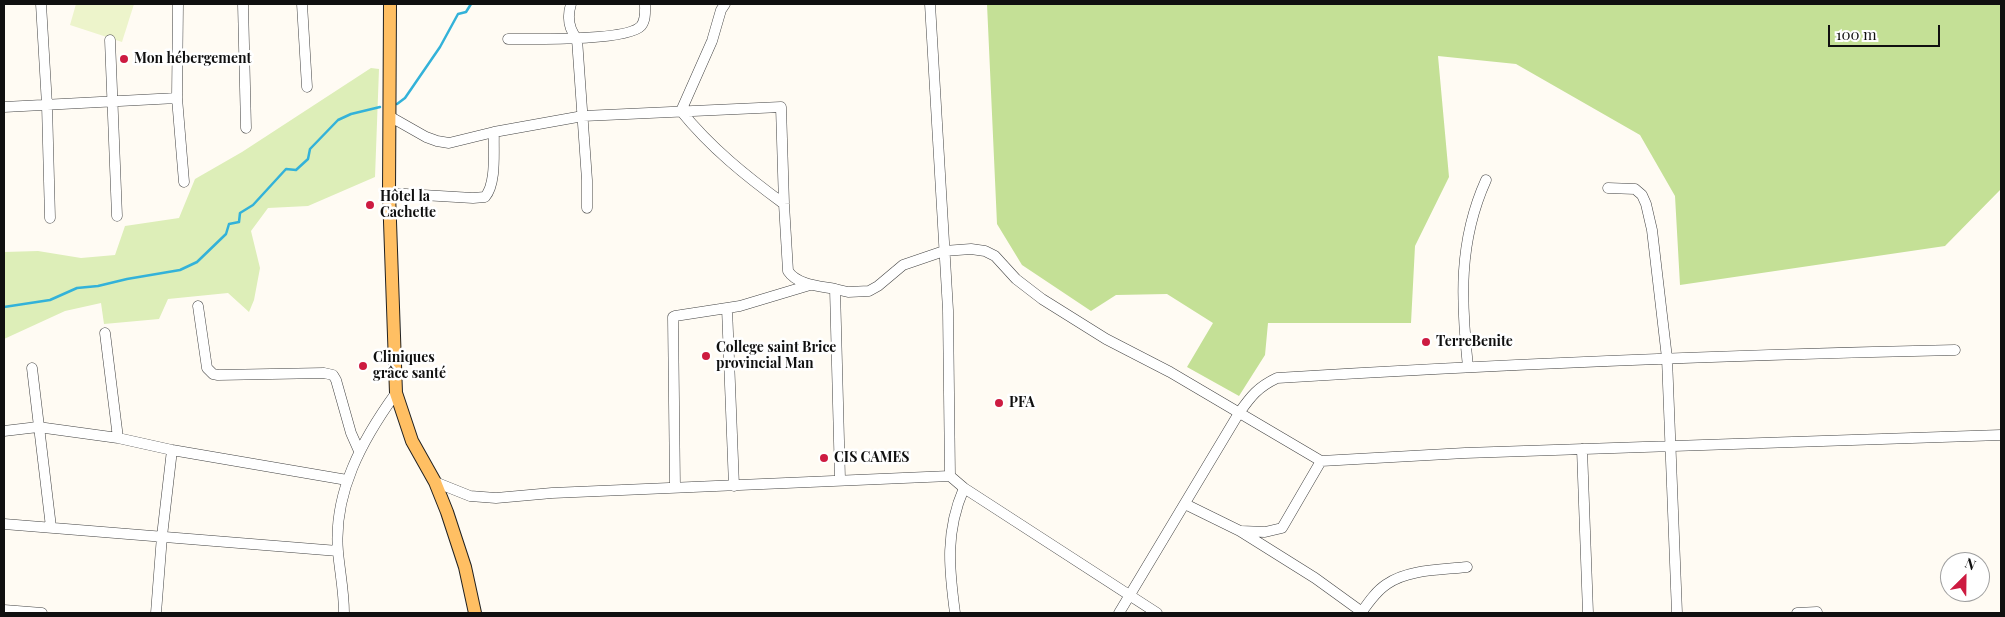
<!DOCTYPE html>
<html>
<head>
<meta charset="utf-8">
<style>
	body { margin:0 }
	#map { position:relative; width:2005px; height:617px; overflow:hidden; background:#fffbf3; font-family:"Playfair Display",serif }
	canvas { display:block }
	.frame { position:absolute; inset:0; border:5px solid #101010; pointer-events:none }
	.north { position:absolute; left:1940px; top:552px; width:50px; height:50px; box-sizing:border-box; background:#fff; border:1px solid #9f9f9f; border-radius:50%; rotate:23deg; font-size:14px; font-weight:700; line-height:20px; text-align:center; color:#101010 }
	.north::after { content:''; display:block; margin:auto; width:18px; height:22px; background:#cd1b41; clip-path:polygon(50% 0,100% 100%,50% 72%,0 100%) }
	.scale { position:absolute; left:1828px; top:25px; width:112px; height:22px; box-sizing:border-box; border:2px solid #101010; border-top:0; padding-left:6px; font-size:15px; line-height:18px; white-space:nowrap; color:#101010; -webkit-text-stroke:4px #fff; paint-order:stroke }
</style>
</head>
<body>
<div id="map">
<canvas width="2005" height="617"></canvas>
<div class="frame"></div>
<div class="north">N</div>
<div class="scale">100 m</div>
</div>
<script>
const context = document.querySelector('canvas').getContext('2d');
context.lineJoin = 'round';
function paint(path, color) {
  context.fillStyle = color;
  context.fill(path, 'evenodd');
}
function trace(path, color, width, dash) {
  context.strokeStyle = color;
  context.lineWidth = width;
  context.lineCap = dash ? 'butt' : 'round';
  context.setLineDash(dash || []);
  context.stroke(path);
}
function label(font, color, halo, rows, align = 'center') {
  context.font = font + ' "Playfair Display",serif';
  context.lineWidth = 5;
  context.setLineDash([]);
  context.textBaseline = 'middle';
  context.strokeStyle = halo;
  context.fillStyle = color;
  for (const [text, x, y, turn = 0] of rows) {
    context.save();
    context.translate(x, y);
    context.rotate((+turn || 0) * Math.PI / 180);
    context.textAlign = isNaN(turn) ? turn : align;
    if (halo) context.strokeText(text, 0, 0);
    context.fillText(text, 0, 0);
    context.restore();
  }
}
paint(new Path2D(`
	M371 68 379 69 375 177 308 206 268 208 251 231 260 268 254 300 249 312 228 293 168 299 159 319 104 324 101 303 65 311 4 339V252L38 251 81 258 115 255 125 226 179 218 195 179 242 152Z`), '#ddeeb8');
paint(new Path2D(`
	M987 4H2001V189L1945 246 1680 285 1675 196 1640 135 1516 64 1438 56 1449 177 1415 246 1411 323H1268L1265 355 1239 396 1187 367 1213 323 1167 294 1116 295 1091 311 1022 265 997 224Z`), '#c4e096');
paint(new Path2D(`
	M76 4H134L122 42 70 25Z`), '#edf4cb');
trace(new Path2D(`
	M397 104 405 98 440 47 458 14 466 12 471 4
	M4 307 50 300 77 288 98 286 127 279 180 270 197 262 226 234 229 224 239 222 240 213 253 205 286 169 296 170 308 159 310 149 338 120 351 114 380 107`), '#33b2d9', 2.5);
const minor = new Path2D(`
	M41 4 47 105 50 218
	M178 4 177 98 184 182
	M243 4 246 128
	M302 4 307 87
	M571 4C567 17 568 28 577 39L587 180V208
	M725 4 721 10 712 41 681 111C711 148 746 176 784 204
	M930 4 948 310 950 476
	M508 39C531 39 628 41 641 26 646 20 645 11 645 4
	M110 40 117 216
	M4 107 177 98
	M389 116 426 137 437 141 449 143 494 132 583 116 781 107 784 204 788 271C797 285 820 286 835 289L840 479
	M1608 188 1635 189 1642 195 1646 204 1652 230 1667 358 1677 613
	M389 193 473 198 485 197C497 183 493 150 494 132
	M835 289 848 292 869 291 878 286 903 265 944 251 971 249 985 251 995 256 1016 279 1042 299 1106 339 1170 372 1321 461 1465 453 2001 435
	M198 306 207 368 213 374 218 375 324 373 333 375 336 380 351 433 359 451
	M727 308 734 486
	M105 333 118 438
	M1468 367C1461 301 1458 242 1486 180
	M32 368 51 527
	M4 431 38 427 118 438 172 450 347 480
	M1582 449 1588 613
	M435 482 470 496 496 498 552 493 950 476 964 488 1157 613
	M675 487 673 317 675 316 740 306 810 285
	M1185 504 1240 531 1315 578 1362 612
	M4 524 338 551
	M1241 531 1265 532 1282 528 1321 461
	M4 610 42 613
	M156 613 162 536 172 450
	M344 613C344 592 340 573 338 552 333 493 362 440 396 393
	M955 613C949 568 945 532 964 488
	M1119 613 1239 413C1251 396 1258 387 1277 378 1503 364 1729 355 1955 350
	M1361 613C1368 603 1376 591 1387 584 1408 569 1442 570 1467 567
	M1797 613 1817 612`);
const major = new Path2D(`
	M390 4 389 193 396 393 412 441 435 482 447 512 465 567 475 613`);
trace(minor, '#434343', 11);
trace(major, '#212121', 14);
trace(minor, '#fff', 10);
trace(major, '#ffbf63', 12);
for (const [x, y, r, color] of [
	[124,59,5,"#cd1b41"],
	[370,205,5,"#cd1b41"],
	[1426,342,5,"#cd1b41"],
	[706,356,5,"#cd1b41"],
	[363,366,5,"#cd1b41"],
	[999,403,5,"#cd1b41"],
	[824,458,5,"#cd1b41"]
]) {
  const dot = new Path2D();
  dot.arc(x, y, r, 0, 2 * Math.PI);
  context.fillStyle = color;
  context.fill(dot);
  trace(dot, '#fff', 2);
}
label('bold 14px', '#101010', '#fff', [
	["Mon hébergement",134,59],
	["Hôtel la",380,197],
	["Cachette",380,213],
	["TerreBenite",1436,342],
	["College saint Brice",716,348],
	["provincial Man",716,364],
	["Cliniques",373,358],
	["grâce santé",373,374],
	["PFA",1009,403],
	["CIS CAMES",834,458]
], 'left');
</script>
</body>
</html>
